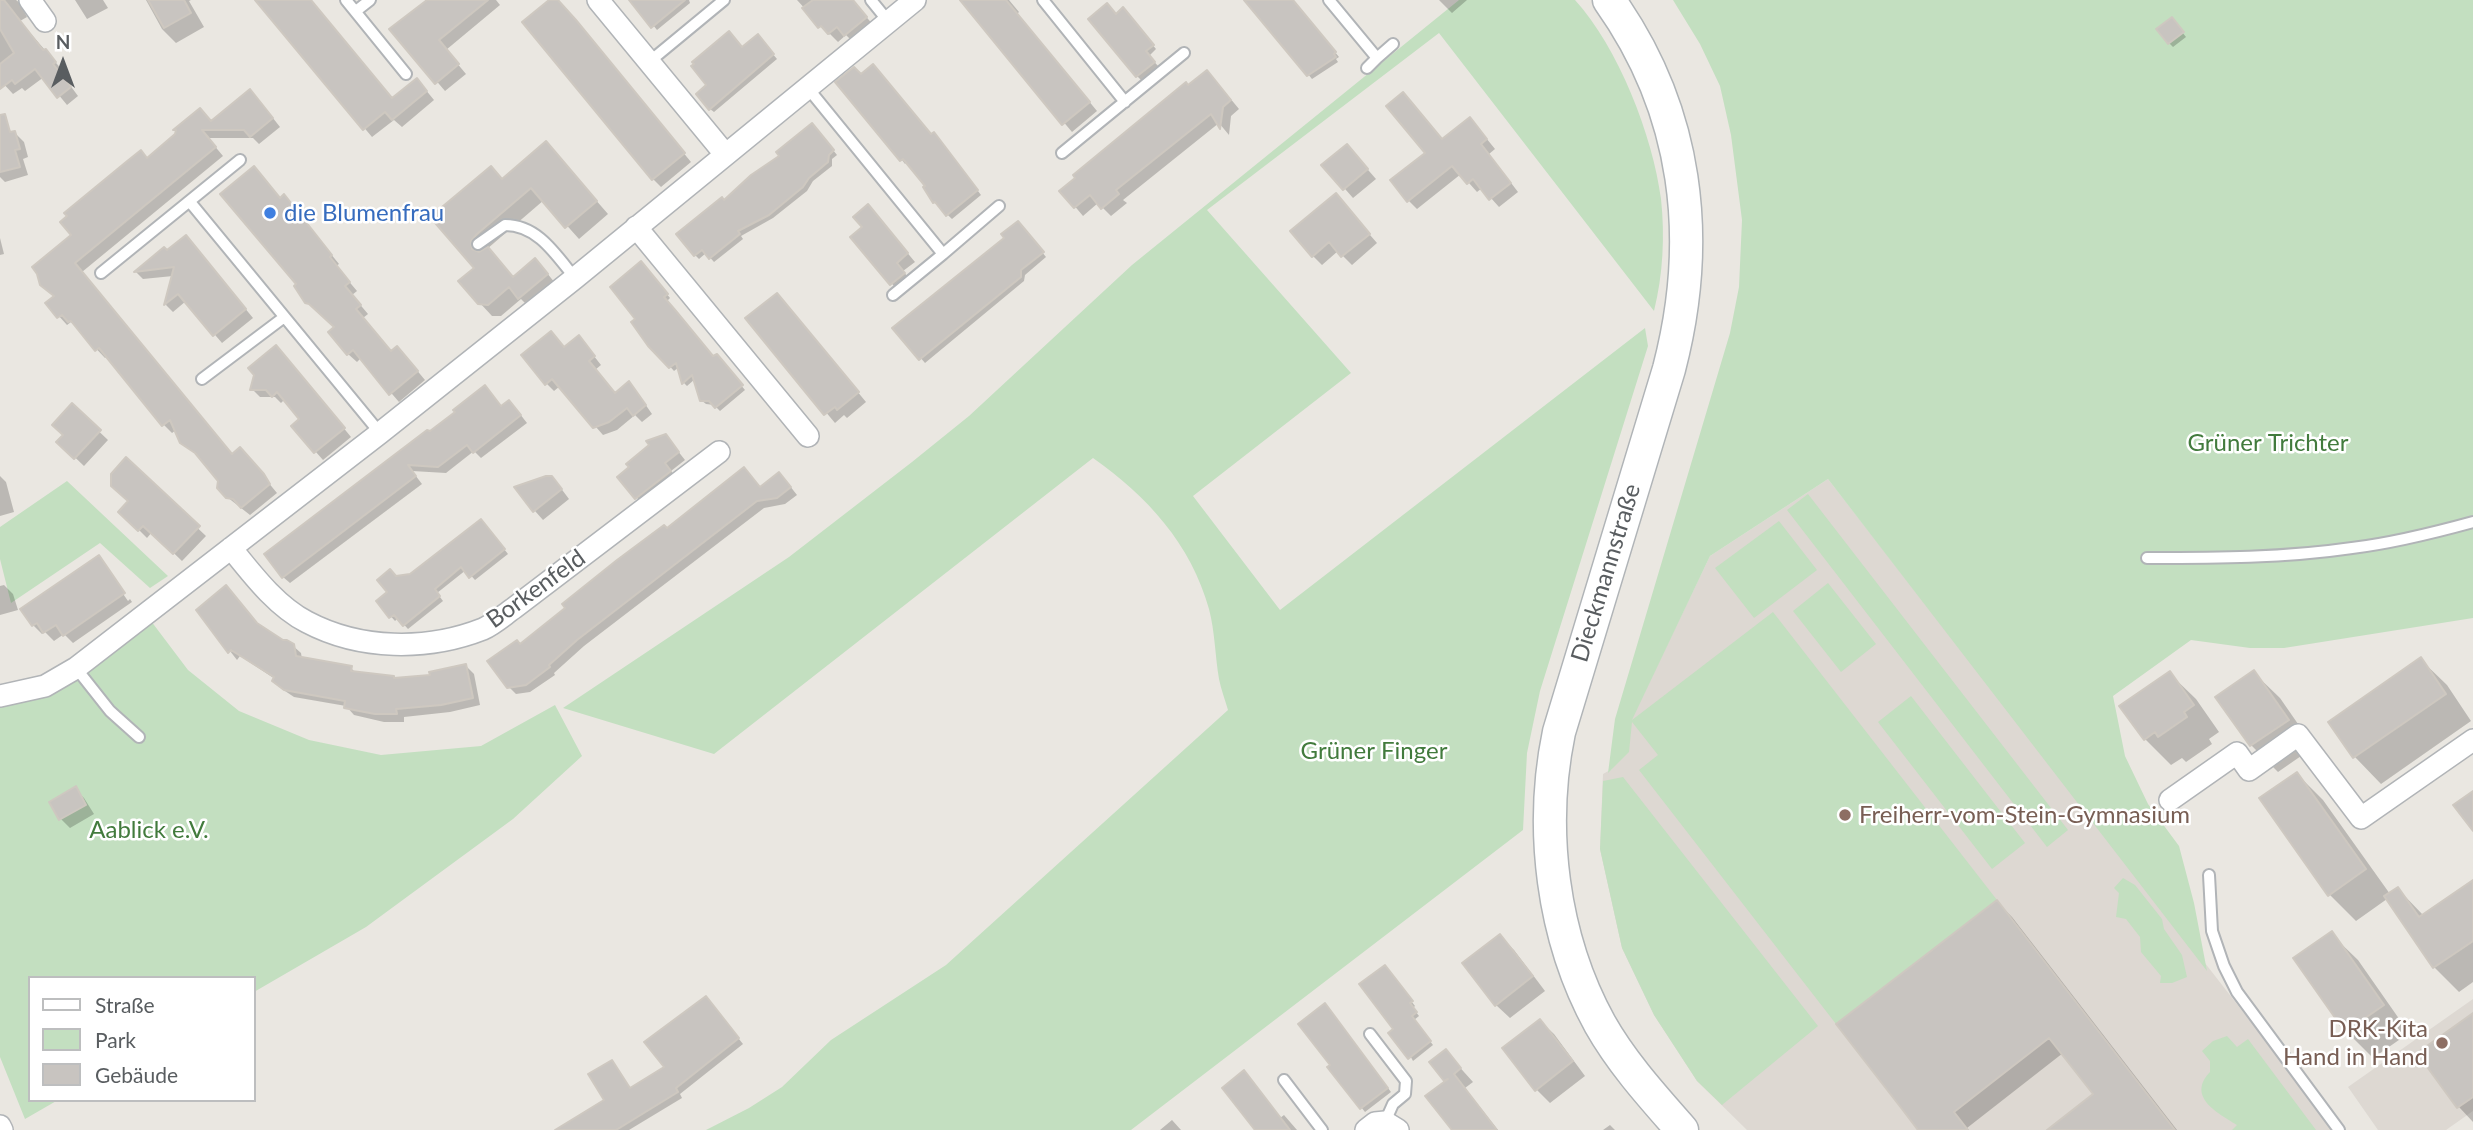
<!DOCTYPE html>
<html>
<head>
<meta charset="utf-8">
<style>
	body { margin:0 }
	#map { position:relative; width:2473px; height:1130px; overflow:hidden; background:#eae7e1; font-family:Lato,sans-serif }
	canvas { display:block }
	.legend { position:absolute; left:28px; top:976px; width:228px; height:126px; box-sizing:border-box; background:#fff; border:2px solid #bdbebf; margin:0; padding:9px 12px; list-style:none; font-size:21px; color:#595d60 }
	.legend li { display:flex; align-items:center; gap:14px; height:35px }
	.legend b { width:35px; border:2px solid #bdbebf }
	.north { position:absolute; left:28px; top:28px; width:70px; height:70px; -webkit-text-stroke:5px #fff; paint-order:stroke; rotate:0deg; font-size:19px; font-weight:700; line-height:28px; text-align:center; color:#595d60 }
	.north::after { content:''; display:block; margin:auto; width:24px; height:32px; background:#595d60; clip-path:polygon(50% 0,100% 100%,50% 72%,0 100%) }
</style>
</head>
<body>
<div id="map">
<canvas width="2473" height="1130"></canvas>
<ul class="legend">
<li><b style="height:9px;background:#fff"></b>Straße</li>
<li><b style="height:19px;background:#c3dfc0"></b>Park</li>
<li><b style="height:19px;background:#c8c4c0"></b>Gebäude</li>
</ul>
<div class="north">N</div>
</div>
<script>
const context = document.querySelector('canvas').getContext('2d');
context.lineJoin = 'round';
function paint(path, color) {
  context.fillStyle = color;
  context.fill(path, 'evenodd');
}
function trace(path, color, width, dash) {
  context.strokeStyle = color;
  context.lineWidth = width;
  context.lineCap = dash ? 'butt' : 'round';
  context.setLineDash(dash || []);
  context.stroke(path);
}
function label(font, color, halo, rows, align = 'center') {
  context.font = font + ' Lato,sans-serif';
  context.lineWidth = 5;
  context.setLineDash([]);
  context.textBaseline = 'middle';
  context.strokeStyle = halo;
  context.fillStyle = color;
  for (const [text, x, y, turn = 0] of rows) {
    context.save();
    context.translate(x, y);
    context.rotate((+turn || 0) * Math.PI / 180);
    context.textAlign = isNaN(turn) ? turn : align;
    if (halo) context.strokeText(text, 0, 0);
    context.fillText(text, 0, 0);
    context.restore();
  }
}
paint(new Path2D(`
	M1828 479 2335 1130H1747L1697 1081 1654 1015 1622 948 1600 849 1603 774 1612 769 1631 720 1710 556Z
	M2473 999V1111L2446 1130H2378L2348 1087Z`), '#ddd8d2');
paint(new Path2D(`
	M1459 0H1575C1618 47 1653 136 1661 199 1665 236 1663 275 1654 311L1439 33 1207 210 1351 373 1193 496 1280 610 1645 328 1648 346 1540 691 1527 753 1523 830 1131 1130H706L749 1108 782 1087 831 1040 946 965 1228 710C1225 700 1221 689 1219 679 1215 655 1215 632 1209 609 1191 544 1147 496 1093 458L714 754 563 708 789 557 912 462 969 416 1132 265Z
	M1673 0H2473V618L2284 648H2250L2191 640 2113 696 2125 756 2148 804 2179 846 2194 903 2207 971 1828 479 1710 556 1632 720 1773 612 1997 900 1836 1024 1639 770 1658 755 1632 722 1629 752 1608 773 1615 719 1730 333 1739 287 1742 220 1731 135 1720 86 1700 44Z
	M67 481 168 576 150 588 100 543 11 603 0 559V527Z
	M1808 494 2068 830 2047 847 1787 510Z
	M1779 521 1817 570 1754 618 1715 568Z
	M1828 583 1876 644 1841 672 1793 611Z
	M151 621 188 670 239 711 309 740 381 755 481 746 555 705 582 756 513 819 366 927 254 992V978H30V1100H58L25 1119 0 1057V707L48 694Z
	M1911 696 2025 843 1992 869 1878 722Z
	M1623 777 1818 1026 1722 1105 1697 1081 1654 1015 1622 948 1600 849 1603 781Z
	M2123 878 2135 885 2162 919 2164 929 2182 955 2187 977 2172 983H2160L2161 976 2141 952 2140 937 2126 919 2116 917 2119 893 2114 888Z
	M2227 1036 2237 1047 2248 1039 2316 1130H2232L2237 1125C2218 1113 2186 1097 2210 1072V1061L2202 1051 2213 1041Z`), '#c3dfc0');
paint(new Path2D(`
	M2 0H16L20 3 27 17 20 21 63 71 61 73 78 96 67 105 44 77 25 91 22 88 13 94 0 80V1Z
	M75 0H103L108 8 87 19Z
	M146 0H191L189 1 204 27 176 43 162 29Z
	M257 0H311L393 100 425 89 434 100 402 127 394 120 372 137Z
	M426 0H496L500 5 446 50 466 74 445 91 392 29Z
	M552 0H557L563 6 691 162 661 187 653 179Z
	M633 0H689L690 3 657 30Z
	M797 0H852L874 26 854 43 846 35 838 42 830 34 829 35Z
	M961 0H1009L1019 12 1017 14 1097 111 1072 132Z
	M1247 0H1292L1339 57 1336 59 1338 62 1312 79Z
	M1439 0H1467L1452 13Z
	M1127 14 1156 49 1149 56 1158 66 1141 80 1137 76 1116 16Z
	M2175 23 2186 37 2173 47 2169 43Z
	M761 40 777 59 714 112 710 109 709 85 743 49Z
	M861 76 932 136 938 138 981 195 952 219 934 202 927 186 907 162 905 164 902 160Z
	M1215 80 1239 109 1231 116 1229 135 1219 123 1123 200 1127 203 1111 216 1098 203 1083 216 1062 191 1092 162 1188 87Z
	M258 99 280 127 259 144 253 138H208L223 156 82 272 232 456 248 458 277 493 250 515 227 497 220 480 202 458 182 442 176 430 172 433 164 425 108 356 105 358 71 322 67 325 48 304 56 297 74 236 148 159 178 132 176 130 200 110 211 123Z
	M1478 128 1495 149 1489 154 1518 192 1499 207 1482 188 1477 192 1461 174 1417 209 1408 200 1443 140Z
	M816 129 837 155 832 159V166L813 181 807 191 773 218 741 236 743 239 714 262 706 253 699 259 695 255 724 202Z
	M15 133 24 142 28 157 23 159 28 175 5 182 0 177V137Z
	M546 143 608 214 579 239 544 200 487 249 514 278 547 273 559 288 532 310 521 299 501 316H492L479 302 476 268 433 217 503 180Z
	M1355 155 1376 179 1353 198 1324 165Z
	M284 196 339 264 336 266 357 291 352 295 368 314 363 318 391 353 405 356 425 380 399 402 361 358 357 362 348 354 336 327 306 302 281 199Z
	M1344 205 1377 243 1352 265 1338 251 1322 265 1313 256Z
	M875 214 915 262 903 271 911 281 899 292 853 238Z
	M1022 227 1046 257 1025 275 1024 281 925 363 895 328Z
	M0 238 4 254 0 255Z
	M194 246 253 318 222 343 186 301 173 312 166 305 173 276 143 279 136 272 164 250 167 253Z
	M645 267 670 298 667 301 714 358 720 360 745 390 720 411 714 405 706 404 701 400 695 379 687 386 684 383 679 367 674 371 650 344 638 319Z
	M785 304 866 402 847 418 844 415 835 423 748 319Z
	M579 337 601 365 595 370 615 394 636 391 652 414 642 422 635 415 617 430 603 435 560 386 554 391 546 383Z
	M284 355 351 437 323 460 293 426 302 419 285 399 281 403 275 397H260L252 389Z
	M72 406 108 440 84 466 59 442 65 435Z
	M502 407 516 409 527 423 481 458 474 451 446 473 412 471 422 484 290 583 283 577 431 433Z
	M666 436 685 460 671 471 677 479 644 506 619 477Z
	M126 460 206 536 182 561 152 532 147 538 121 512 130 502Z
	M0 476 6 482 14 512 0 516Z
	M786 481 797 495 785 504 764 508 584 646 554 673 555 675 530 692 516 694 509 687 521 646 761 489Z
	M560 487 569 499 543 520 535 511Z
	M485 525 508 554 475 580 466 570 437 593 443 601 408 629 398 618 395 621 378 602 390 593 396 578 411 576Z
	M98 557 106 565H103L128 601 130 599 132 602 73 643 64 634 54 641 45 632 42 634 33 625Z
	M4 585 13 594 18 610 0 615V586Z
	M198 610 259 627 282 642 292 645 301 653 302 659 351 668 357 674 395 679 432 677 466 666 474 674 480 705 450 712 404 717V722H384L354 715 346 706 294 697 282 689 274 681 275 679 240 656 237 660Z
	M2420 659 2447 685 2471 721 2381 784 2355 757 2330 723Z
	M2253 672 2280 698 2314 747 2278 772 2251 745 2217 697Z
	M2169 673 2196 699 2219 732 2209 739 2212 744 2186 762 2182 758 2171 765 2145 739Z
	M2297 774 2323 800 2390 894 2398 889 2424 916 2473 883V982L2459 992 2434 967 2387 899 2356 921 2329 894Z
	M75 789 84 798 94 814 70 828 61 819Z
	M1997 902 2012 917 2177 1130H2049L2095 1095 2063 1053 1967 1128 1969 1130H1921Z
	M2331 934 2358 960 2409 1033 2373 1058 2346 1031 2295 958Z
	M1500 936 1514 950 1545 991 1510 1018 1496 1005Z
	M1388 971 1415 1006 1413 1008 1419 1016 1414 1020 1433 1045 1413 1061 1396 1029Z
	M711 1004 743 1044 680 1094 682 1098 629 1130H559L607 1101 612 1062 631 1090 666 1068Z
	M1329 1009 1391 1092 1365 1112 1330 1068 1333 1065Z
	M2473 1015V1122L2459 1107 2420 1053Z
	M1540 1021 1554 1034 1585 1076 1550 1103 1536 1089Z
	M1446 1052 1473 1082 1465 1088 1498 1130H1454L1447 1082 1431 1062Z
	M1225 1088 1280 1118 1284 1115 1297 1130H1255Z
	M1172 1120 1181 1130H1160Z
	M1610 1125 1615 1130H1603Z`), '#0003');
const building = new Path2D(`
	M0 0H4L43 50 46 49 56 62 53 64 71 87 57 98 35 69 15 84 12 80 0 89V64L14 53 0 29Z
	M148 0H184L191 13 164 28Z
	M255 0H311L392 98 417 78 427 91 392 120 385 112 363 130Z
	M427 0H488L439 40 459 64 435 84 389 29Z
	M549 0H558L576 20 685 153 652 180 522 22Z
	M629 0H685L651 28Z
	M813 0H853L867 17 844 36 837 27 828 34 821 26 818 28 802 8Z
	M960 0H1006L1090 102 1062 125Z
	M1244 0H1293L1336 52 1334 54 1336 57 1307 76Z
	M1107 3 1116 14 1123 7 1154 45 1146 51 1155 62 1136 77 1088 19Z
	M2172 17 2184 32 2168 44 2156 29Z
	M729 31 742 47 758 34 774 54 709 110 696 94 706 85 691 66 694 64 692 62Z
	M873 64 931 134 934 132 978 190 946 216 935 202 933 203 923 187 925 186 903 159 900 161 835 82 854 67 861 74Z
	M1207 70 1231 100 1223 107 1220 129 1211 114 1116 190 1119 194 1101 209 1090 195 1074 208 1059 191 1075 178 1073 175 1186 82 1188 85Z
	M250 89 273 118 250 137 244 130H202L216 147 75 263 232 454 240 447 264 474 270 484 241 508 233 499 226 498 217 488 218 481 195 453 180 443 170 420 162 426 99 348 95 351 71 321 68 322 62 315 57 318 45 303 54 296 40 285 37 274 32 267 71 235 60 222 67 216 64 213 126 162 141 150 147 158 175 134 176 130H173L200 108 211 121Z
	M1403 92 1442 139 1470 117 1487 139 1481 144 1511 183 1489 200 1473 179 1467 184 1452 166 1407 202 1390 180 1425 153 1386 106Z
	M5 114 10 132 15 131 20 149 15 150 20 167 0 172V115Z
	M812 123 834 150 829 155 828 162 809 178 803 187 769 215 738 231 740 234 709 259 702 250 694 256 676 234 722 197 724 200 751 175 779 156 776 152Z
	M546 141 597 201 565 228 531 188 477 234 471 241 472 249 479 252 488 247 513 277 535 258 548 274 518 299 509 287 488 305 478 304 458 281 474 268 430 217 491 166 502 179Z
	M1347 144 1368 169 1343 190 1321 165Z
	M254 166 280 198 284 194 332 255 330 257 350 282 345 286 361 305 356 309 391 351 397 346 418 371 389 395 353 350 347 355 328 332 334 327 309 304 305 303 294 286 296 284 220 194Z
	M1336 193 1370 234 1341 257 1329 242 1312 257 1290 231Z
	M868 204 908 253 897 263 905 273 890 285 850 237 862 227 853 217Z
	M1018 221 1044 252 1021 270V277L919 360 892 328 1004 238 1001 234Z
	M186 235 246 309 213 336 178 294 164 305 174 267 134 272 164 247 167 250Z
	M641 261 668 294 664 297 676 311 713 356 717 354 743 385 715 408 709 401H700L692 375 682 384 676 363 669 368 648 346 631 322 635 319 610 287Z
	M777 293 859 392 837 410 835 407 824 415 745 318Z
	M551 331 564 347 579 335 595 356 589 361 615 393 629 381 646 405 633 416 627 408 609 422 593 428 552 379 545 385 521 355Z
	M276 345 345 428 314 453 291 426 299 419 277 392 272 397 266 390H250L254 375 248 368Z
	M485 385 501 406 509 400 521 415 473 453 467 445 438 467 408 465 416 476 282 578 264 554 427 430 430 431 455 412 453 410Z
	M72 403 101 430 74 459 56 442 63 435 52 425Z
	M666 434 679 452 665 463 671 471 635 499 617 477 629 467 626 464 649 445 646 441Z
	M126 457 200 526 173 554 143 526 138 531 118 512 128 501 111 486V474Z
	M744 467 760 487 779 472 791 487 777 498 757 501 577 640 549 665 550 667 526 685 507 688 487 661 517 640 520 644 565 608 562 604 617 560 664 525 667 528Z
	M546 476H552L562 489 533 512 514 487Z
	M481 519 505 549 469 578 461 567 435 589 440 596 403 626 394 615 389 618 376 601 387 592 377 580 390 569 396 576 410 574Z
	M99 555 125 593 63 636 56 625 43 633 37 623 32 626 20 609Z
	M226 585 257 623 283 640H287L294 644 296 656 352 666 351 671 394 676V678L430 675 429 672 466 664 473 698 441 705 396 709 397 714H375L344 708 345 701 284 690 272 681 274 677 231 650 228 653 196 610Z
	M2421 657 2446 694 2353 758 2328 722Z
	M2254 670 2289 720 2250 746 2215 697Z
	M2170 671 2194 705 2184 712 2187 717 2158 737 2155 732 2144 740 2119 706Z
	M2297 772 2366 869 2328 896 2259 798Z
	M76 786 86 805 59 820 49 802Z
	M2473 791V831L2453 805Z
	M2473 880V941L2433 968 2384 896 2398 887 2419 917Z
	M1997 900 2127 1068 2175 1130H2047L2093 1094 2049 1038 1954 1112 1968 1130H1918L1902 1109 1836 1024Z
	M2332 931 2384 1005 2345 1032 2293 958Z
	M1500 934 1533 976 1495 1006 1462 963Z
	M1385 965 1413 1001 1410 1003 1417 1012 1412 1016 1431 1041 1408 1059 1388 1033 1393 1029 1359 984Z
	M706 996 739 1038 676 1088 678 1092 616 1130H555L604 1100 588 1074 612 1060 630 1088 664 1067 644 1042Z
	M1325 1003 1388 1088 1360 1109 1327 1067 1330 1065 1298 1024Z
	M2473 1013V1097L2457 1108 2417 1053Z
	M1540 1019 1573 1061 1535 1091 1502 1048Z
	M1446 1049 1461 1068 1454 1074 1497 1130H1452L1425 1096 1448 1079 1444 1081 1429 1062Z
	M1244 1070 1290 1130H1255L1222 1088Z`);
paint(building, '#c8c4c0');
trace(building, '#cec8c0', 2);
const lane = new Path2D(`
	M346 0 406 74
	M871 0 888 21
	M1043 0 1125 102
	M1329 0 1377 58 1393 44
	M356 11 370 0
	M649 62 724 0
	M1367 68 1377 58
	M807 87 943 254 893 295
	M1062 153 1184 53
	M190 202 380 433
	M478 244 505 225C538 225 556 255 575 278
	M943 254 999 206
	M101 273 240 160
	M202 379 283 318
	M2147 558C2215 558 2284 558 2352 548 2393 543 2433 533 2473 522
	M76 668 110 711 139 737
	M2209 875 2212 931 2224 966 2237 992 2339 1130
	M1370 1034 1406 1081 1405 1094 1393 1104 1385 1122
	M1284 1080 1322 1130`);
const street = new Path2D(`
	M30 0 45 21
	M598 0 725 154
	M636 227 808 436
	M231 548C252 574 276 606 307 622 360 650 427 651 483 629 494 624 504 615 514 608L719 452
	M0 696 45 686 76 668 380 433 575 278 915 0
	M2170 800 2237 753 2249 770 2298 735 2361 818 2473 740
	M0 1126 2 1130
	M1366 1130 1375 1123 1385 1122 1398 1130`);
const secondary = new Path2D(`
	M1609 0C1688 111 1703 239 1669 369L1559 732C1539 828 1552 937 1600 1024 1622 1063 1653 1097 1682 1130`);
trace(lane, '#b1b4b7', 14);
trace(street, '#b1b4b7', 24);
trace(secondary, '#b0b4b7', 35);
trace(lane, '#fff', 10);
trace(street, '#fff', 21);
trace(secondary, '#fff', 32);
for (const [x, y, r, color] of [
	[270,213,7,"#3f7fe0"],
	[1845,815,7,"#8d6e63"],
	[2442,1043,7,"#8d6e63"]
]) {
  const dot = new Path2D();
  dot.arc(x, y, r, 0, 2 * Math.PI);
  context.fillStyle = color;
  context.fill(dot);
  trace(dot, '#fff', 2.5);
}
label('24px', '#366cbe', '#fff', [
	["die Blumenfrau",284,213]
], 'left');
label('24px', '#427b3d', '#fff', [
	["Grüner Trichter",2268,443],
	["Grüner Finger",1374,751],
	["Aablick e.V.",149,830]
]);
label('24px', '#595d60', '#fff', [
	["Dieckmannstraße",1606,573,-73],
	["Borkenfeld",536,589,-36]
]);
label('24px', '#785e54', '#fff', [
	["Freiherr-vom-Stein-Gymnasium",1859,815],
	["DRK-Kita",2428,1029,"right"],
	["Hand in Hand",2428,1057,"right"]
], 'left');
</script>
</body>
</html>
